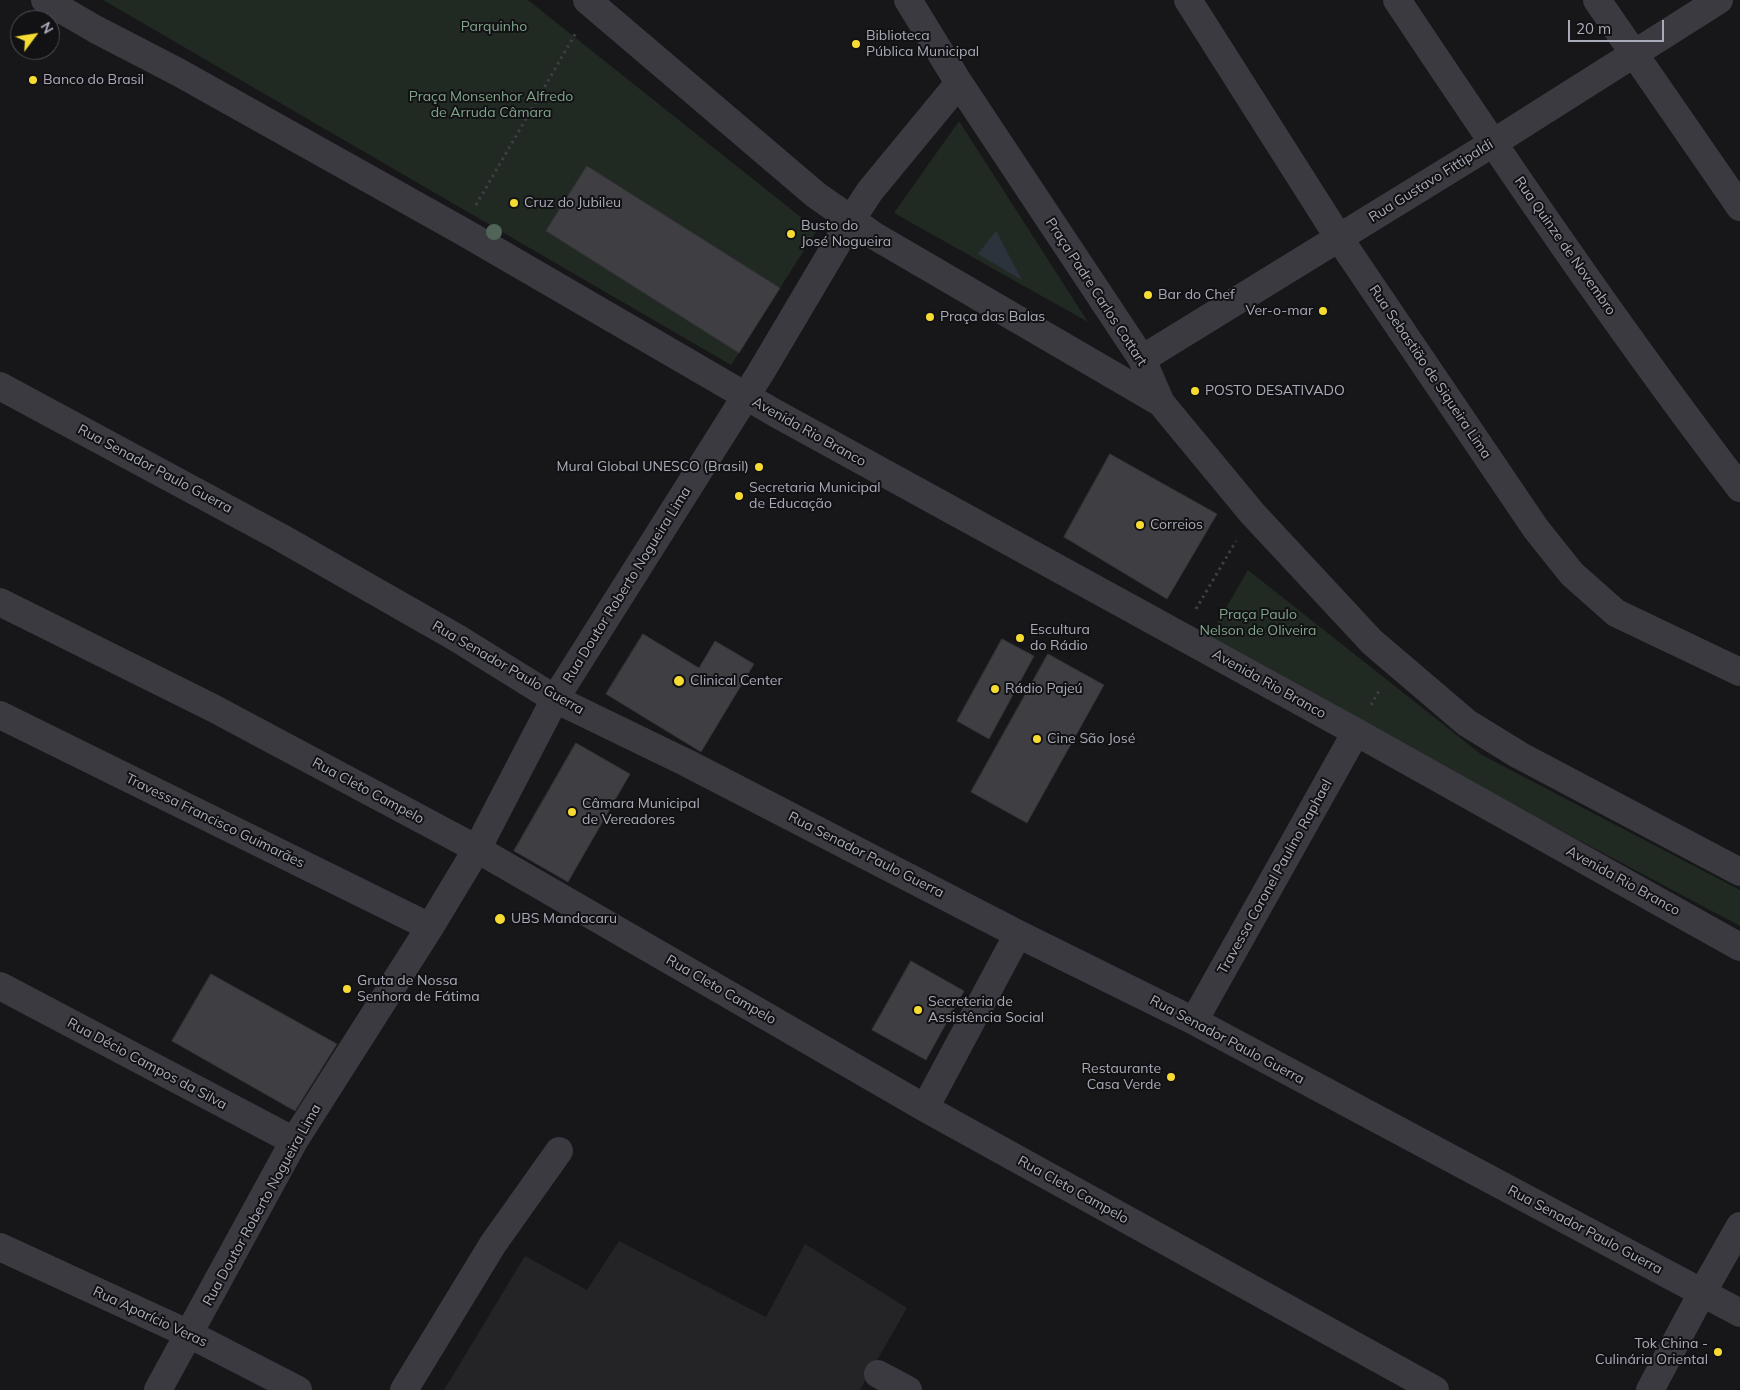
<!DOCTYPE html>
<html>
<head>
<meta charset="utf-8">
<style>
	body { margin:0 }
	#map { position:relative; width:1740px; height:1390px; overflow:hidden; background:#171719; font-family:Mulish,sans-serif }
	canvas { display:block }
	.north { position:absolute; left:10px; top:10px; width:50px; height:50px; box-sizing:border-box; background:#121214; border:1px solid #4e4f56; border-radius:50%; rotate:59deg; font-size:14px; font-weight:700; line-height:20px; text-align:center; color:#a9abb9 }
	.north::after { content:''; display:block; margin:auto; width:18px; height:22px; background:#f6dc32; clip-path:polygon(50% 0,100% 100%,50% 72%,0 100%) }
	.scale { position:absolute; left:1568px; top:20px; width:96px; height:22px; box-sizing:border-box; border:2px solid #a9abb9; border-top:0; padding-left:6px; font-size:15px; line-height:18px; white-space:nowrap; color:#a9abb9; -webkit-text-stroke:4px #121214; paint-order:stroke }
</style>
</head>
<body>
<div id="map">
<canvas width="1740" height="1390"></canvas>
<div class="north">N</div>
<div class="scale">20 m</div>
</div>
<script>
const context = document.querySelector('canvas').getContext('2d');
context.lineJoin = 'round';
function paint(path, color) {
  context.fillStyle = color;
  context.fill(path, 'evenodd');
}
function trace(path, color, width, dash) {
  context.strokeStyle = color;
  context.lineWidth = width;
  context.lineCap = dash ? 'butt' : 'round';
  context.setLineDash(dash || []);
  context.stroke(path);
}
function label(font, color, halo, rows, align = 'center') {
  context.font = font + ' Mulish,sans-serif';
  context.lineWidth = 4;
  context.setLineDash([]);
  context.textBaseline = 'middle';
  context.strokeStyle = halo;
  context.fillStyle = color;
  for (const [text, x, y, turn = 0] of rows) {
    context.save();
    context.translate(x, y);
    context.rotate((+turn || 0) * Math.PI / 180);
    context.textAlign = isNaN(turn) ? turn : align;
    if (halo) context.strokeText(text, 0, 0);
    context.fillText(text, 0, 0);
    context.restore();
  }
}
paint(new Path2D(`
	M619 1241 766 1317 805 1244 907 1308 860 1390H444L525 1256 587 1290Z`), '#242326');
paint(new Path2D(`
	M103 0H528L817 230 731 365Z
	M959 121 1088 322 894 213Z
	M1248 570 1482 755 1740 890V926L1468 781 1209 637Z`), '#212923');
paint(new Path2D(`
	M996 231 1022 280 978 254Z`), '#2d333d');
const building = new Path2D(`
	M587 166 780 288 739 353 546 231Z
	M1110 454 1217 514 1167 599 1064 537Z
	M643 634 699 668 715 641 754 664 701 752 606 694Z
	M1002 639 1034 656 989 739 957 721Z
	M1048 654 1104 685 1027 823 971 792Z
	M576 743 630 774 568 882 514 851Z
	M911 961 964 991 926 1060 872 1030Z
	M211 974 337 1044 295 1111 172 1041Z`);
paint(building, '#3f3f43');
trace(building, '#323135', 1);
trace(new Path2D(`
	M476 205 577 31
	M1196 609 1236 541
	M1371 705 1380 689`), '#3e3e45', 3, [2.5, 4]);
trace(new Path2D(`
	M45 0 95 29 178 72 462 231 775 413 1356 732 1740 947
	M587 0 816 195 873 235 1161 403
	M908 0 959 83 1142 359 1161 403 1252 513 1372 642 1467 723 1519 755 1740 872
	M1188 0 1339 238 1536 529 1572 574 1616 613 1740 672
	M1397 0C1507 165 1619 330 1740 488
	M1597 0 1740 207
	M1142 359 1493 143 1719 0
	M0 386 280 537 457 638 555 699 687 763 1018 934 1194 1021 1740 1313
	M0 602 213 708 477 849 925 1108 1435 1390
	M0 715 430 927
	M0 986 294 1141
	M1194 1021 1356 732
	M925 1108 1018 934
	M0 1247 189 1334 298 1390
	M878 1374 908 1390
	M158 1390 294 1141 430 927 477 849 555 699 761 372 851 220 870 191 959 83
	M404 1390 493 1244 559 1151
	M1650 1390 1702 1293 1740 1226`), '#3a3a40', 28);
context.fillStyle = '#506557';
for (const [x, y] of [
	[494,232]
]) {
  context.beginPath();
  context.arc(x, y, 8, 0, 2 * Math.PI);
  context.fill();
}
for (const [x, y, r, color] of [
	[856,44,5,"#f6dc32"],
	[33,80,5,"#f6dc32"],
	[514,203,5,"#f6dc32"],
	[791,234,5,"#f6dc32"],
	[1148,295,5,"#f6dc32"],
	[1323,311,5,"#f6dc32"],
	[930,317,5,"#f6dc32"],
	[1195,391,5,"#f6dc32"],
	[759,467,5,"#f6dc32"],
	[739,496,5,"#f6dc32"],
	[1140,525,5,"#f6dc32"],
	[1020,638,5,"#f6dc32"],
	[679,681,6,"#f6dc32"],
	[995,689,5,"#f6dc32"],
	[1037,739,5,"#f6dc32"],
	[572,812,5,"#f6dc32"],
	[500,919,6,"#f6dc32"],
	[347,989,5,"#f6dc32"],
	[918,1010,5,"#f6dc32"],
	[1171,1077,5,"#f6dc32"],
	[1718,1352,5,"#f6dc32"]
]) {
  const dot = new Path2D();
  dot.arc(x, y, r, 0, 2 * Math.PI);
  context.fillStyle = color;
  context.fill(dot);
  trace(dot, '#121214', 2);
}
label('14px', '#7fa589', '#121214', [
	["Parquinho",494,27],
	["Praça Monsenhor Alfredo",491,97],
	["de Arruda Câmara",491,113],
	["Praça Paulo",1258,615],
	["Nelson de Oliveira",1258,631]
]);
label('14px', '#a9abb9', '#121214', [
	["Biblioteca",866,36],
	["Pública Municipal",866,52],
	["Banco do Brasil",43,80],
	["Cruz do Jubileu",524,203],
	["Busto do",801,226],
	["José Nogueira",801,242],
	["Bar do Chef",1158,295],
	["Ver-o-mar",1313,311,"right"],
	["Praça das Balas",940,317],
	["POSTO DESATIVADO",1205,391],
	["Mural Global UNESCO (Brasil)",749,467,"right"],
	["Secretaria Municipal",749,488],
	["de Educação",749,504],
	["Correios",1150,525],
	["Escultura",1030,630],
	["do Rádio",1030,646],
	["Clinical Center",690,681],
	["Rádio Pajeú",1005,689],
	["Cine São José",1047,739],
	["Câmara Municipal",582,804],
	["de Vereadores",582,820],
	["UBS Mandacaru",511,919],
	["Gruta de Nossa",357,981],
	["Senhora de Fátima",357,997],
	["Secreteria de",928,1002],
	["Assistência Social",928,1018],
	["Restaurante",1161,1069,"right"],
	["Casa Verde",1161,1085,"right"],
	["Tok China -",1708,1344,"right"],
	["Culinária Oriental",1708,1360,"right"]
], 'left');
label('14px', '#a9abb9', '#121214', [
	["Rua Gustavo Fittipaldi",1431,181,-32],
	["Rua Quinze de Novembro",1565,246,55],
	["Praça Padre Carlos Cottart",1096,292,57],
	["Rua Sebastião de Siqueira Lima",1430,372,56],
	["Avenida Rio Branco",809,432,29],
	["Rua Senador Paulo Guerra",155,469,28],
	["Rua Doutor Roberto Nogueira Lima",627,585,-58],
	["Rua Senador Paulo Guerra",508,668,30],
	["Avenida Rio Branco",1269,684,29],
	["Rua Cleto Campelo",368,791,28],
	["Travessa Francisco Guimarães",215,821,26],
	["Rua Senador Paulo Guerra",866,855,27],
	["Travessa Coronel Paulino Raphael",1275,877,-61],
	["Avenida Rio Branco",1623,881,29],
	["Rua Cleto Campelo",721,990,30],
	["Rua Senador Paulo Guerra",1227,1040,28],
	["Rua Décio Campos da Silva",147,1064,28],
	["Rua Cleto Campelo",1073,1190,29],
	["Rua Doutor Roberto Nogueira Lima",262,1205,-61],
	["Rua Senador Paulo Guerra",1585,1230,28],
	["Rua Aparício Veras",150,1317,25]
]);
</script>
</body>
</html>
